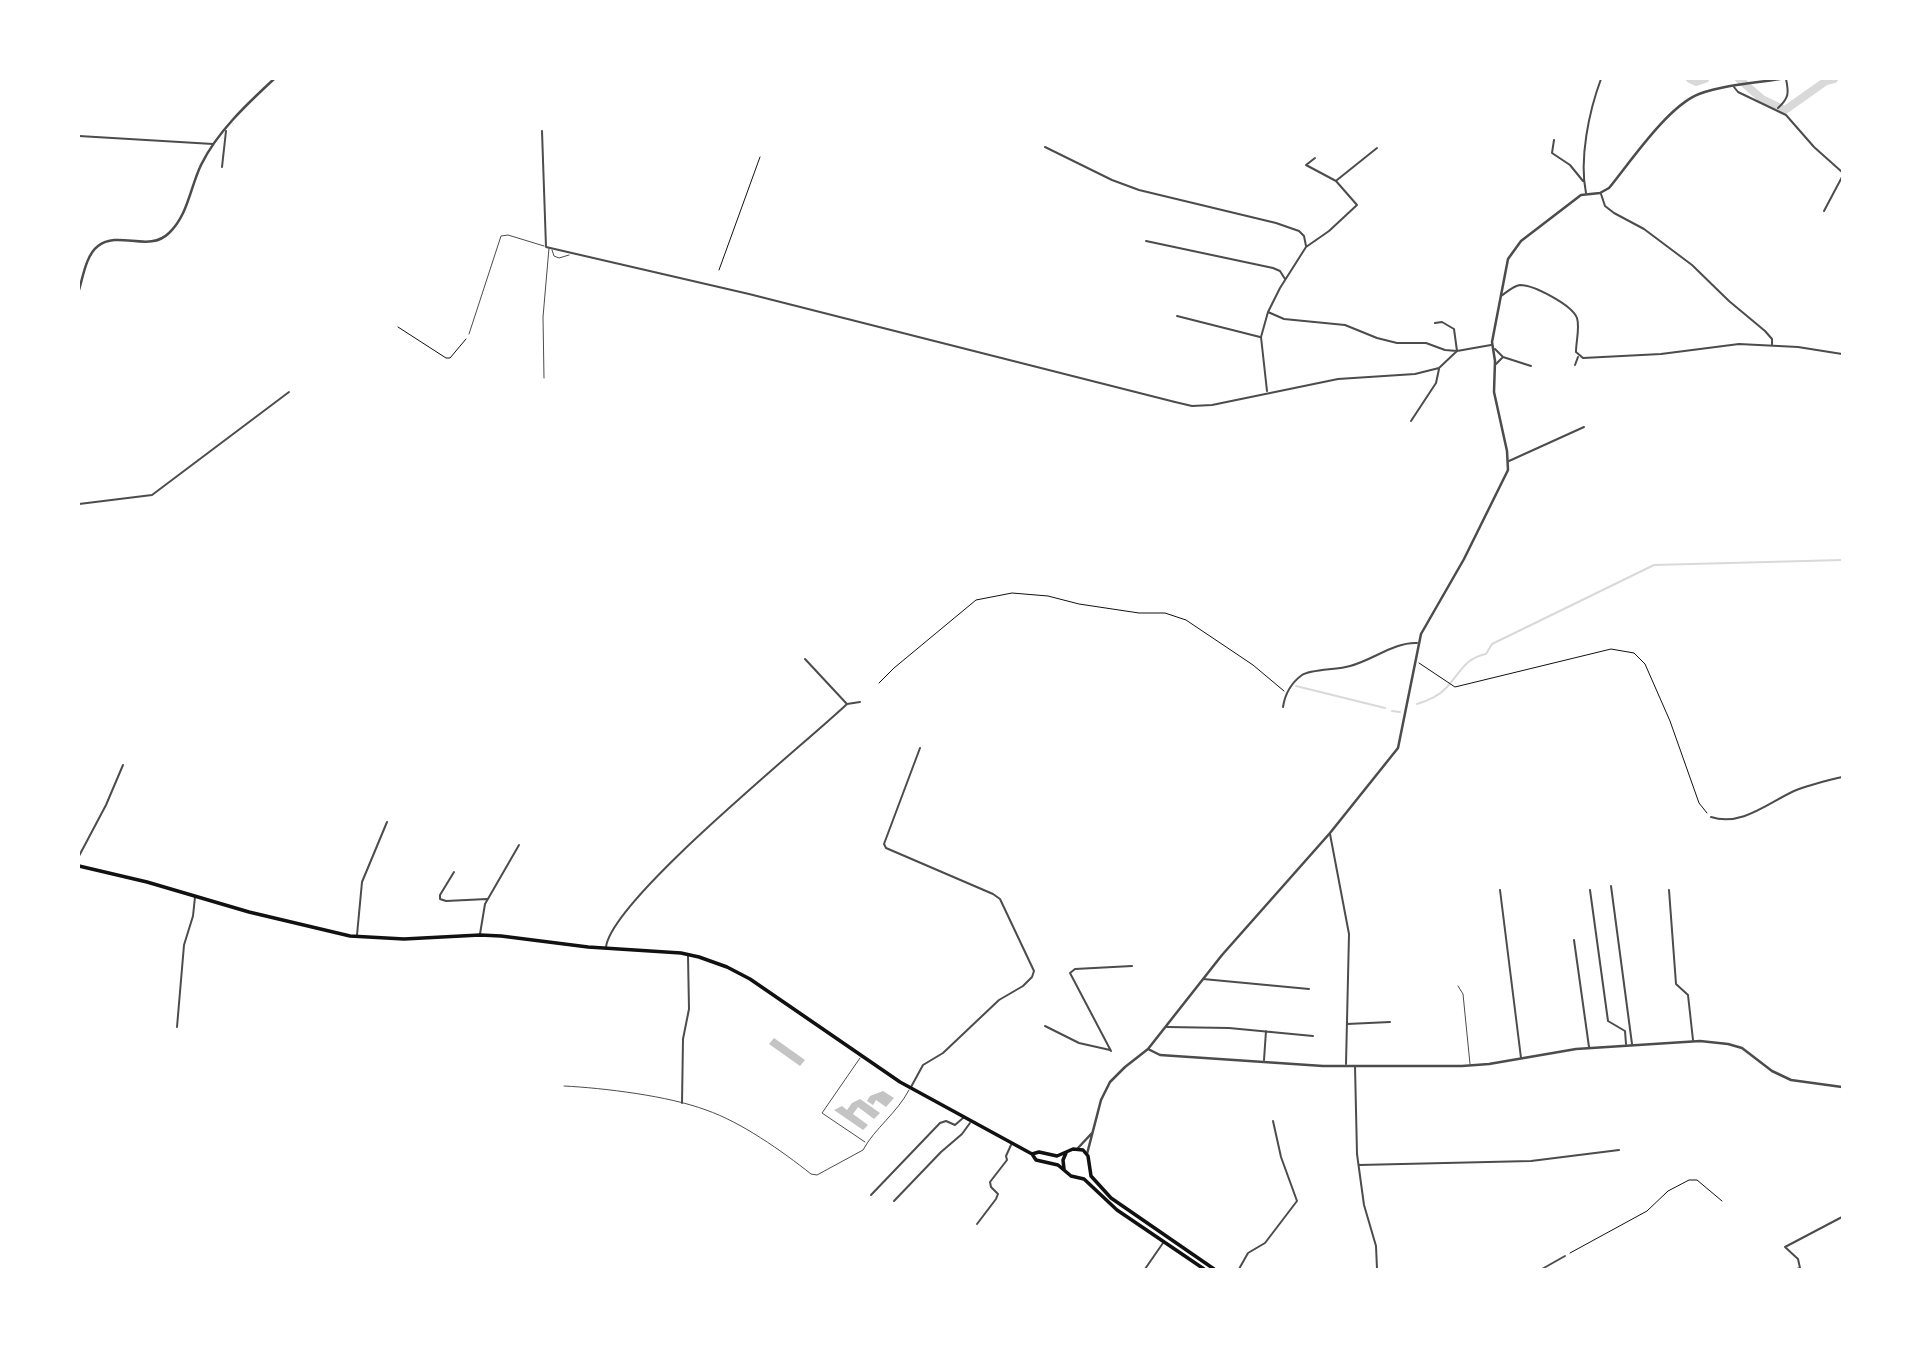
<!DOCTYPE html>
<html>
<head>
<meta charset="utf-8">
<style>
	body { margin:0 }
	#map { position:relative; width:1921px; height:1348px; overflow:hidden; background:#fff; font-family:Merriweather,serif }
	canvas { display:block }
	.frame { position:absolute; inset:0; border:80px solid #fff; pointer-events:none }
</style>
</head>
<body>
<div id="map">
<canvas width="1921" height="1348"></canvas>
<div class="frame"></div>
</div>
<script>
const context = document.querySelector('canvas').getContext('2d');
context.lineJoin = 'round';
function trace(path, color, width, dash) {
  context.strokeStyle = color;
  context.lineWidth = width;
  context.lineCap = dash ? 'butt' : 'round';
  context.setLineDash(dash || []);
  context.stroke(path);
}
function paint(path, color) {
  context.fillStyle = color;
  context.fill(path, 'evenodd');
}
trace(new Path2D(`
	M1296 686 1385 708
	M1417 704C1429 700 1439 696 1447 687 1460 673 1465 658 1486 654L1492 644 1654 565 1842 560
	M1392 711 1400 712`), '#d9d9d9', 2);
trace(new Path2D(`
	M1690 79 1696 82 1705 79
	M1739 79 1762 99 1785 110 1826 81 1834 79`), '#d9d9d9', 8);
paint(new Path2D(`
	M774 1038 805 1060 800 1066 769 1044Z
	M883 1091 894 1098 886 1107 876 1100 873 1105 867 1101 870 1096Z
	M860 1099 880 1113 874 1119 858 1107 853 1114 868 1125 863 1130 834 1110 842 1106 847 1110 852 1103Z`), '#c4c4c4');
trace(new Path2D(`
	M719 270 760 157
	M398 327 446 358H450L466 339
	M1419 663 1455 687 1611 649 1634 653 1645 664 1670 721 1699 803 1707 813
	M879 683 894 668 976 600 1012 593 1048 596 1079 604 1139 613H1165L1186 620 1253 665 1284 691
	M1570 1253 1647 1211 1668 1191 1689 1180H1697L1722 1201`), '#111', 1);
trace(new Path2D(`
	M552 250 554 256 559 258 569 255
	M469 334 501 236 508 235 544 246
	M544 378 543 317 549 248
	M1458 986 1463 994 1470 1064
	M860 1058 822 1113 865 1142
	M564 1086C604 1088 669 1096 706 1110 741 1122 782 1151 811 1174L817 1175 863 1150C875 1128 897 1113 909 1090`), '#4c4c4c', 1);
trace(new Path2D(`
	M1734 87 1738 92 1786 115 1814 147 1842 172
	M1778 108C1789 98 1789 93 1786 79
	M542 131 546 247 749 294 1175 402 1192 406 1212 405 1338 379 1415 374 1439 368 1457 351 1491 345
	M79 136 213 144
	M1554 140 1552 153 1570 165 1583 181
	M1045 147 1112 180 1139 190 1276 223 1299 231 1304 236 1306 246
	M222 167 226 131
	M1337 180 1377 148
	M1586 193C1579 159 1589 111 1601 79
	M1601 194 1605 206 1614 213 1644 229 1692 265 1729 301 1765 331 1772 339V344
	M1824 211 1842 177
	M1146 241 1273 268 1280 271 1285 279
	M1501 296C1507 292 1513 286 1520 285 1534 285 1572 305 1577 318 1580 328 1576 341 1576 352L1583 358 1661 354 1739 344 1798 347 1842 354
	M1268 312 1284 319 1345 325 1377 338 1397 343H1426L1445 350 1457 351 1454 329 1442 322 1435 323
	M1177 316 1260 337
	M1495 349 1503 357 1496 364
	M1503 357 1531 366
	M1575 365 1578 357
	M1267 391 1261 337 1268 312 1280 288 1306 247 1329 231 1357 205 1336 181 1306 165 1315 158
	M1411 421 1436 383 1439 369
	M1509 461 1584 427
	M79 504 152 495 289 392
	M805 659 846 703
	M1283 707C1285 694 1291 683 1302 675 1311 669 1338 670 1350 666 1373 660 1394 642 1417 643
	M1711 817C1741 827 1768 803 1794 791 1809 785 1826 781 1842 777
	M1330 834 1349 934 1346 1064
	M79 856 106 805 123 765
	M454 872 440 895V899L446 901 487 899
	M1611 886 1632 1044
	M1500 890 1521 1058
	M1590 890 1608 1021 1625 1031 1626 1044
	M1669 890 1676 984 1688 995 1693 1040
	M480 934 485 904 519 845
	M357 935 362 882 387 822
	M1574 940 1589 1047
	M606 947C612 899 804 745 847 704L860 702
	M1203 979 1309 989
	M1347 1024 1390 1022
	M1045 1026 1079 1043 1110 1050
	M177 1027 184 945 193 916 195 897
	M1167 1027 1229 1028 1313 1036
	M1111 1051 1070 973 1075 969 1132 966
	M1264 1060 1266 1031
	M1355 1066 1357 1154 1364 1205 1376 1246 1377 1269
	M911 1087 923 1065 943 1053 999 1000 1023 986 1032 977 1034 971 1000 899 993 894 886 848 884 844 920 748
	M682 1103 683 1039 689 1009 688 956
	M1359 1165 1531 1161 1619 1150
	M871 1195 940 1123 946 1121 955 1125 963 1118
	M894 1201 941 1152 962 1134 970 1123
	M977 1224 996 1199 998 1194 991 1187 990 1182 1007 1160 1006 1156 1011 1145
	M1145 1269 1163 1243
	M1239 1269 1248 1253 1265 1243 1297 1201 1281 1157 1273 1121
	M1542 1269 1565 1256
	M1797 1269 1800 1268 1798 1259 1785 1247 1842 1217`), '#4c4c4c', 2);
trace(new Path2D(`
	M79 290C83 277 86 255 98 246 119 230 149 253 169 233 188 215 190 188 201 165 217 132 247 104 274 79
	M1148 1049 1160 1055 1323 1066H1462L1489 1064 1576 1049 1700 1041 1728 1044 1742 1048 1772 1071 1791 1080 1842 1087
	M1078 1148 1092 1133
	M1087 1154 1101 1100 1110 1082 1125 1067 1148 1049 1222 955 1330 833 1398 748 1421 634 1464 559 1508 470 1507 451 1494 392 1495 361 1492 342 1508 259 1521 241 1581 195 1600 193 1609 188C1631 161 1668 106 1699 94 1724 85 1754 83 1780 79`), '#4c4c4c', 2.5);
trace(new Path2D(`
	M79 866 147 882 249 912 350 936 404 939 480 935 501 936 588 947 681 953 699 957 727 967 750 979 900 1082 1032 1154 1036 1160 1058 1165 1071 1176 1084 1179 1117 1210 1204 1269
	M1032 1154 1039 1152 1057 1156 1073 1149 1083 1150 1088 1156 1091 1176 1111 1198 1214 1269
	M1064 1169 1063 1160 1066 1153`), '#111', 3.5);
</script>
</body>
</html>
